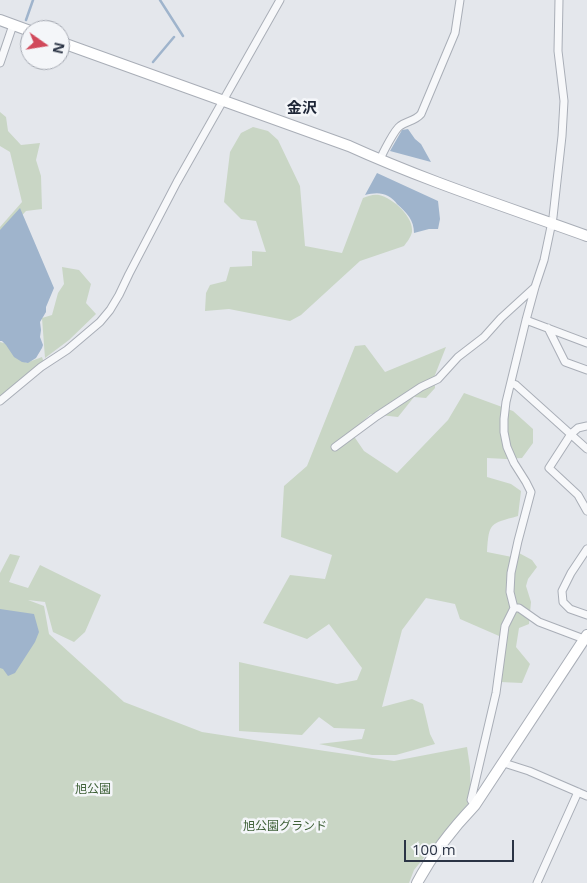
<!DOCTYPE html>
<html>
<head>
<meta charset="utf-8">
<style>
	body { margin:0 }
	#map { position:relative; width:587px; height:883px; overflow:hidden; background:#e4e7ec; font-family:"Open Sans",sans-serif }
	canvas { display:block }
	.north { position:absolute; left:20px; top:20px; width:50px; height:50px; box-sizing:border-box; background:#f4f6f9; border:1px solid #a4a8b1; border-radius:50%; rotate:103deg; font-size:14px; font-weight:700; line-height:20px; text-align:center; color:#2b3445 }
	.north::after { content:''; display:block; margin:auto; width:18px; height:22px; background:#d1495b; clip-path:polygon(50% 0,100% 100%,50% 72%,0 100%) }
	.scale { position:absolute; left:404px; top:840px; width:110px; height:22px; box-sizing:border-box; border:2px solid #2b3445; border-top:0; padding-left:6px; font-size:15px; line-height:18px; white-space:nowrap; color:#2b3445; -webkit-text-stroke:4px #f4f6f9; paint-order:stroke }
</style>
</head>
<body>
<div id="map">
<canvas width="587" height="883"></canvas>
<div class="north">N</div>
<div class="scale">100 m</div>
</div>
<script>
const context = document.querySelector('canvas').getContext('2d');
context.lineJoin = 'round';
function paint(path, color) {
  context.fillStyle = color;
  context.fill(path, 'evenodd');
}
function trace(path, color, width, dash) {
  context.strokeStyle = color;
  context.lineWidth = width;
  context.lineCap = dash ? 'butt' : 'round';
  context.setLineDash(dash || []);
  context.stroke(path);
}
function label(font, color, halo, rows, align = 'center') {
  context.font = font + ' "Open Sans","Noto Sans JP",sans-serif';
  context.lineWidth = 5;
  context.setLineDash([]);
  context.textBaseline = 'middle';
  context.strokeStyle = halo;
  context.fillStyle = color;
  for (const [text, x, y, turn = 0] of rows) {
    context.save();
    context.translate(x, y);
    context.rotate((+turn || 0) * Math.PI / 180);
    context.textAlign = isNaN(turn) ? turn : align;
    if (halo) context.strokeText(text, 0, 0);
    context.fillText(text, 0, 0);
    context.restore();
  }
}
paint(new Path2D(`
	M0 112 6 117 8 131 21 145 40 143 36 160 41 176 42 209 26 211 0 239V227L22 202 10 152 0 146Z
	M253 127 268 131 278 140 300 186 305 246 342 253 363 198C369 196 373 194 379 195 393 198 414 217 412 232 411 237 407 242 404 246L360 261 301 315 290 321 229 309 205 311 206 293 210 285 226 281 230 267 252 266V251L266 252 256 221 241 219 224 202 230 152 241 133Z
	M62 267 79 270 91 284 86 303 96 314 69 340 45 358 42 318 52 315 58 293 64 284Z
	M0 342 11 345 26 363 42 357 44 363 0 397Z
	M365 345 385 372 446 347 435 375V388L426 398 414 397 398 417 371 414 351 432 364 451 397 473 448 420 464 393 513 411 533 429V443L522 458 506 459 487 458V477L511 484 521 491 518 516C490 524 489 522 487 552L512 557 519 553 532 560 537 567 528 579 526 586 531 602 529 624 519 628 516 647 530 664 522 683 500 682 506 639 460 619 455 604 426 598 402 630 382 707 412 699 423 704 430 734 435 744 396 755H372L319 744 362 739 365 729 334 728 319 717 302 735 239 731V662L337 684 357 680 362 668 329 624 307 639 263 623 290 575 325 579 332 555 281 537 284 486 307 466 355 346Z
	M10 554 20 556 9 582 28 588 40 565 101 595 85 632 74 642 53 632 45 602 28 600 44 606 49 634 124 702 202 732 325 751 394 761 467 747 470 767 471 800 414 870 409 883H0V573Z`), '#c9d6c5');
paint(new Path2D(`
	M408 129 415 139 421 144 431 162 390 151 402 130Z
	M377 173 438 201 440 219 438 229H429L414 233C414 220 407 213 397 204 395 201 392 198 388 196 381 192 373 193 365 195Z
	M20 208 54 288 46 307V312L40 322 41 330 40 337 43 345 42 348 36 358 28 363 22 362 14 357 6 345 2 341H0V230Z
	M0 609 34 614 39 632 35 642 15 673 8 676 3 669 0 668Z`), '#9fb4cc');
trace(new Path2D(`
	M160 0 183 36
	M26 20 33 0
	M153 62 174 37`), '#9fb4cc', 2.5);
const street = new Path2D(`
	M0 63 13 25
	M380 160C382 154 395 129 400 126 407 121 415 121 421 114L455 33 460 0
	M526 320 587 343
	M548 328 565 362 587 370
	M511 383 516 385 587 449
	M0 401 41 367 67 350 100 322 110 310 119 295 129 274 177 182 280 0
	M587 426 578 428 571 434 549 468 578 495 587 511
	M335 447 377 416 421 387 438 379 458 357 484 337 501 318 535 287
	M587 549 571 573 562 591 563 602 570 609 587 615
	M514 608H519L539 622 584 639
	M504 763 529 771 587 796
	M475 805 471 800 496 693 505 626 514 608 510 592 511 573 518 541 531 492 526 482 514 463 507 447 504 432V419L506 402 526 320 535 287 544 260 553 217 562 136 564 101 558 51 559 0
	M537 883 578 792`);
const secondary = new Path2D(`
	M0 20 30 31
	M60 42 349 146C426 181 507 207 587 236
	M417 883C432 855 453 828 475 805L587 635`);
trace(street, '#a9aeb7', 9);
trace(secondary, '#a9aeb7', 12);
trace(street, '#f7f8fa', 7);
trace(secondary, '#fff', 10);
label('12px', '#3f6138', '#f4f6f9', [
	["旭公園",93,790],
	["旭公園グランド",285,827]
]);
label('bold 15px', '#1d2536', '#f4f6f9', [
	["金沢",302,109]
]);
</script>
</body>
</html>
